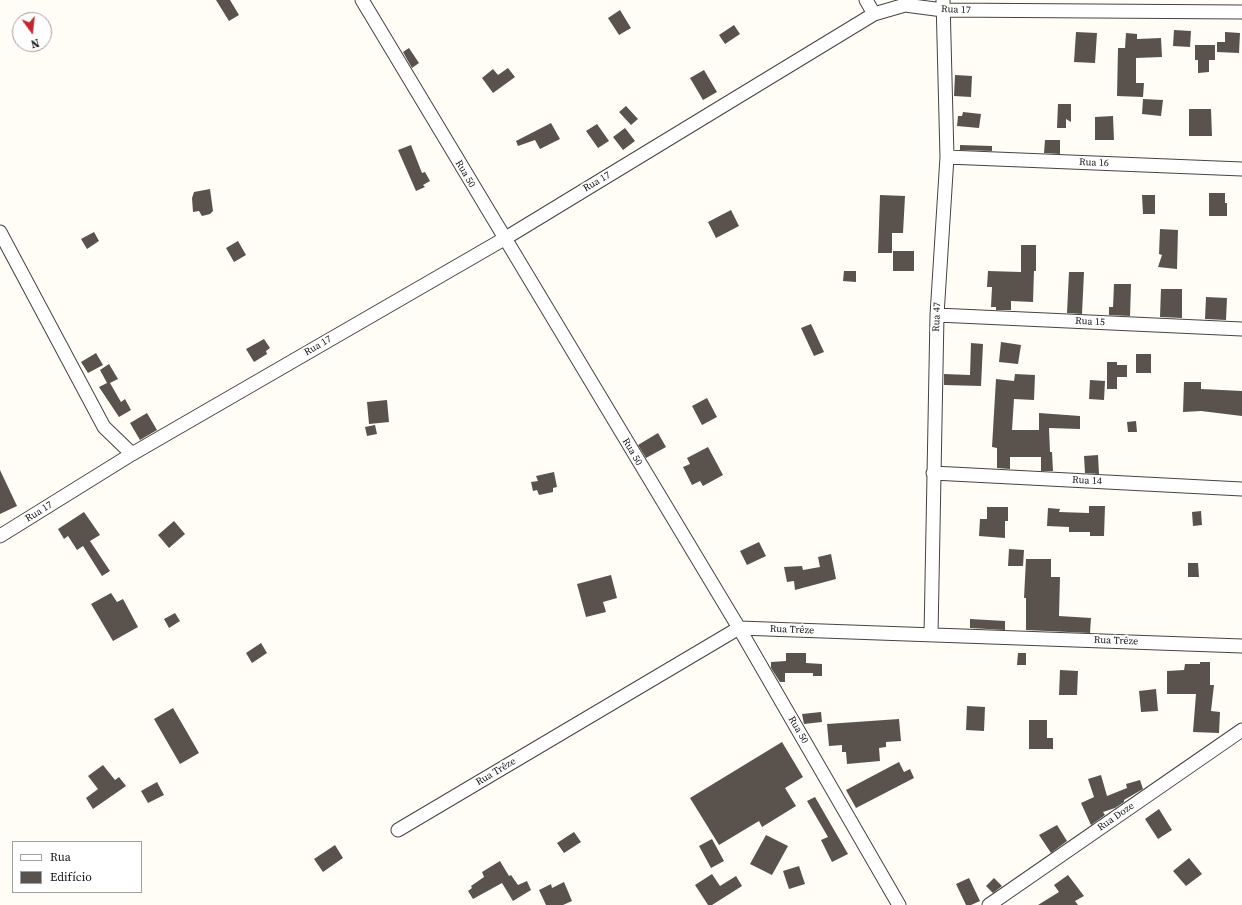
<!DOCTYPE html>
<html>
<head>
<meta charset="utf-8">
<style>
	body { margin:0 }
	#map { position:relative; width:1242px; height:905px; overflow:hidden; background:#fffdf5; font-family:"Source Serif 4",serif }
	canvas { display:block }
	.legend { position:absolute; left:12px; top:841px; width:130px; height:52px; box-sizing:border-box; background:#fff; border:1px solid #a0a0a0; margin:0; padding:5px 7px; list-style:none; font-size:12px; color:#111 }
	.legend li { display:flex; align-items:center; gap:8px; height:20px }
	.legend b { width:20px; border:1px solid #a0a0a0 }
	.north { position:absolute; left:12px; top:12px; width:40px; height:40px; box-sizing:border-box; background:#fff; border:1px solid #a0a0a0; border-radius:50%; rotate:165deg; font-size:11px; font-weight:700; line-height:16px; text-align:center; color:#111 }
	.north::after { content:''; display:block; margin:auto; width:14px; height:18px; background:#c4262e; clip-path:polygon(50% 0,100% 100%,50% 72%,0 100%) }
</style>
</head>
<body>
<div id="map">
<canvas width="1242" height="905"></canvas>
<ul class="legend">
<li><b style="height:5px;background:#fff"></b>Rua</li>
<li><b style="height:11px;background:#5a524d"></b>Edifício</li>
</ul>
<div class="north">N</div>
</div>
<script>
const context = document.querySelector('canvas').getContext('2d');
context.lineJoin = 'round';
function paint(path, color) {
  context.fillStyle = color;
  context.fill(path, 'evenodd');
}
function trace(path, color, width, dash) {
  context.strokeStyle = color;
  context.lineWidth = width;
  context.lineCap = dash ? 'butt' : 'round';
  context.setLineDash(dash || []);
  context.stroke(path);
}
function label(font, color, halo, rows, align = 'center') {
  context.font = font + ' "Source Serif 4",serif';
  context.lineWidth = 4;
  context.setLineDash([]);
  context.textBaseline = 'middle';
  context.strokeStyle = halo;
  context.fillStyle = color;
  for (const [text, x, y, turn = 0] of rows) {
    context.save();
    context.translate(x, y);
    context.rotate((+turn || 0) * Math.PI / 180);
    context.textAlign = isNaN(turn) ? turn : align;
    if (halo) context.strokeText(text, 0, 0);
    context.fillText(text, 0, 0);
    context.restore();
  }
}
paint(new Path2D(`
	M216 0H230L239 15 229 21Z
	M620 10 631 28 619 35 608 18Z
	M734 25 740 34 725 44 719 35Z
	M1174 30 1191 31 1190 47 1173 46Z
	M1076 32 1097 33 1095 63 1074 62Z
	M1225 32 1240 33 1239 53 1217 52V42H1225Z
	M1126 33 1137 34V39L1161 38 1162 57 1136 58V83H1144L1143 97 1117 96 1118 48H1125Z
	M1195 45H1215V60H1209V72L1198 73V60H1195Z
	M409 48 419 63 412 68 403 52Z
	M508 68 515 77 493 93 482 78 493 69 498 75Z
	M704 70 717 92 703 100 690 78Z
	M955 75 972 76 971 97 954 96Z
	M1143 99 1163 100 1161 116 1142 114Z
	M1058 104H1071V122L1066 119V128H1057Z
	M626 106 638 119 631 125 619 112Z
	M1189 109H1211L1212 136H1189Z
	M963 112 981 114 979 128 957 126 958 116H962Z
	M1113 116 1114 140H1095V117Z
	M551 123 560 139 540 149 535 140 518 146 516 141Z
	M597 124 609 141 598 148 586 131Z
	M625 128 635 141 623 150 613 137Z
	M1045 140H1060V154L1044 153Z
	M411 145 422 173 425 172 430 181 423 185 425 187 416 191 398 150Z
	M960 145 992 146V151L960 150Z
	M210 189 213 211 210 214 202 216 199 211 193 212 192 198 194 192Z
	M1209 193H1225V203H1227V216H1209Z
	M880 195 905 196 903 233H892V253H878Z
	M1142 195H1155V214H1143Z
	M731 210 739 226 716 238 708 222Z
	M1160 229 1178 230 1177 269 1158 267 1162 255 1159 254Z
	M94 232 99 241 87 249 81 239Z
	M238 241 246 255 234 262 226 248Z
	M1021 245H1036V271H1034L1033 302 1011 301V310H996V307H991L992 287H987L988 271 1021 272Z
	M893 251H914V271H893Z
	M844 271H856V282L843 281Z
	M1069 272H1084L1082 314 1067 313Z
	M1114 284H1131L1130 316 1109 315V307H1113Z
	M1161 289H1182V318L1160 317Z
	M1206 297 1227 298 1226 320 1205 319Z
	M811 324 824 352 814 356 801 328Z
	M264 339 270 348 266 351 267 354 254 362 246 349Z
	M1001 342 1021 345 1018 364 999 362Z
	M971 343 983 344 981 386 944 385V374L970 375Z
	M96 353 103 365 88 373 81 362Z
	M1136 354H1151V373H1136Z
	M1107 362H1117V365H1127V377H1117V389H1107Z
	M109 364 118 379 110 383 121 402 125 399 131 410 119 417 99 387 107 383 100 370Z
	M1015 374 1035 375 1034 400 1014 399 1012 430H1039V413L1080 416V429L1049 428 1050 452H1052L1053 471H1041V457H1010V469L997 468V448L992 447 996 379 1014 381Z
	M1090 380 1105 381 1104 400 1089 399Z
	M1184 382H1201V389L1242 391V416L1201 411 1183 412Z
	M707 398 717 417 702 425 692 406Z
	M387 400 389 422 369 424 367 402Z
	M147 413 157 430 140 440 130 423Z
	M1136 421 1137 432H1128L1127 422Z
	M375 425 377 434 367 436 365 427Z
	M658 433 666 447 646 458 638 445Z
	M708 447 723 475 703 486 700 481 692 485 683 467 690 464 687 458Z
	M1098 455 1099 474 1085 473 1084 456Z
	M0 470 17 506 0 514Z
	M554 472 557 487 553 488V492L539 495 537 490 533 491 531 482 538 481 536 476Z
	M1089 506H1105L1104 536H1090V532H1069V527L1047 526 1048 508 1060 509 1059 512 1089 513Z
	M987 507H1008V521H1005V538L979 536 980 519H987Z
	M1201 511 1202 525 1193 526 1192 512Z
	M84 512 100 535 90 541 110 571 102 576 83 546 77 550 68 536 64 539 58 529Z
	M174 521 185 534 169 548 158 535Z
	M759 542 766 556 747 565 740 551Z
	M1009 549 1024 550 1023 566H1008Z
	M831 554 836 579 795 590 794 581 787 582 784 567 802 566 803 570 820 567 818 557Z
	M1026 559H1051V577H1060L1059 616 1091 618 1090 633 1026 630V598H1024Z
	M1188 563H1198L1199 577H1188Z
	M611 575 617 598 603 602 606 612 586 617 577 584Z
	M111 593 117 602 123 599 138 627 113 641 91 604Z
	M175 613 180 621 169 628 164 619Z
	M970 619 1005 621V630L970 628Z
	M261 643 267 653 252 663 246 653Z
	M786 653H806V663L822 664V676H813V673H785V682H780L771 668V662L786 661Z
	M1018 653H1026V665H1017Z
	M1200 662H1210V685H1214L1211 711 1220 712 1219 733 1193 732 1196 694H1167V671L1184 670 1185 664H1200Z
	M1060 670 1078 671 1077 695H1059Z
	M1156 689 1158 711 1141 712 1139 691Z
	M967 706 985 707 984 731 966 730Z
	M173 708 199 753 180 764 154 719Z
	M821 712 822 722 804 724 802 714Z
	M899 719 901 741 886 742V747L879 748 880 761 847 764 846 752H842V745L829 746 827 724Z
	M1029 720H1047V738H1053V749H1029Z
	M782 742 803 777 785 788 796 806 762 827 759 821 719 845 690 798Z
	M899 762 904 772 910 769 914 778 856 808 846 790Z
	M103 765 115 780 119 777 126 786 93 809 86 798 98 789 88 776Z
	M1101 775 1107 796 1127 788 1126 784 1140 780 1143 789 1124 800V802L1115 808 1103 812 1105 815 1091 825 1081 803 1094 797 1088 779Z
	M157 782 164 795 148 803 141 791Z
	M815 797 848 854 832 862 821 840 828 837 807 801Z
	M1159 809 1172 830 1158 839 1145 819Z
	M1057 825 1067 841 1051 853 1039 835Z
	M574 832 581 842 564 853 557 843Z
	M766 835 788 846 772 875 750 864Z
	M712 839 724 861 711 868 699 846Z
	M335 845 343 858 323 872 314 859Z
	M1189 858 1202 874 1186 886 1173 871Z
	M500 861 509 876 511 875 518 885 527 881 531 890 513 901 502 883 473 899 468 891 472 888 471 886 484 877 482 872Z
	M799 866 805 884 789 889 783 871Z
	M712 874 720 886 736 876 742 886 712 905H708L695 885Z
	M1068 875 1084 896 1075 901 1078 905H1038L1059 892 1054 885Z
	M969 878 980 901 971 905H966L956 884Z
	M994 878 1002 886 993 893 986 886Z
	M564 882 572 901 563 905H546L539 890 551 884 552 888Z`), '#5a524d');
const minor = new Path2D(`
	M362 0 739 628 899 905
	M866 0 874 14
	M947 157 1242 169
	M0 232 104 427 132 454
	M937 315 1242 329
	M933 473 1242 489
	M0 536 132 454 504 239 874 14 905 5 943 10 1242 12
	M931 635 937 315 947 157 943 0
	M398 830 739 628 1242 646
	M989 905 1242 730`);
trace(minor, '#444', 15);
trace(minor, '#fff', 13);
label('10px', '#111', '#fff', [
	["Rua 17",956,10,2],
	["Rua 16",1094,163,2],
	["Rua 50",465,174,59],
	["Rua 17",597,182,-31],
	["Rua 47",937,317,-88],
	["Rua 15",1090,322,3],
	["Rua 17",318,346,-30],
	["Rua 50",632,452,59],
	["Rua 14",1087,481,3],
	["Rua 17",39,512,-32],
	["Rua Trêze",792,630,2],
	["Rua Trêze",1116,641,2],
	["Rua 50",798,730,60],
	["Rua Trêze",496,772,-31],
	["Rua Doze",1116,817,-35]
]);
</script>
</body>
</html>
